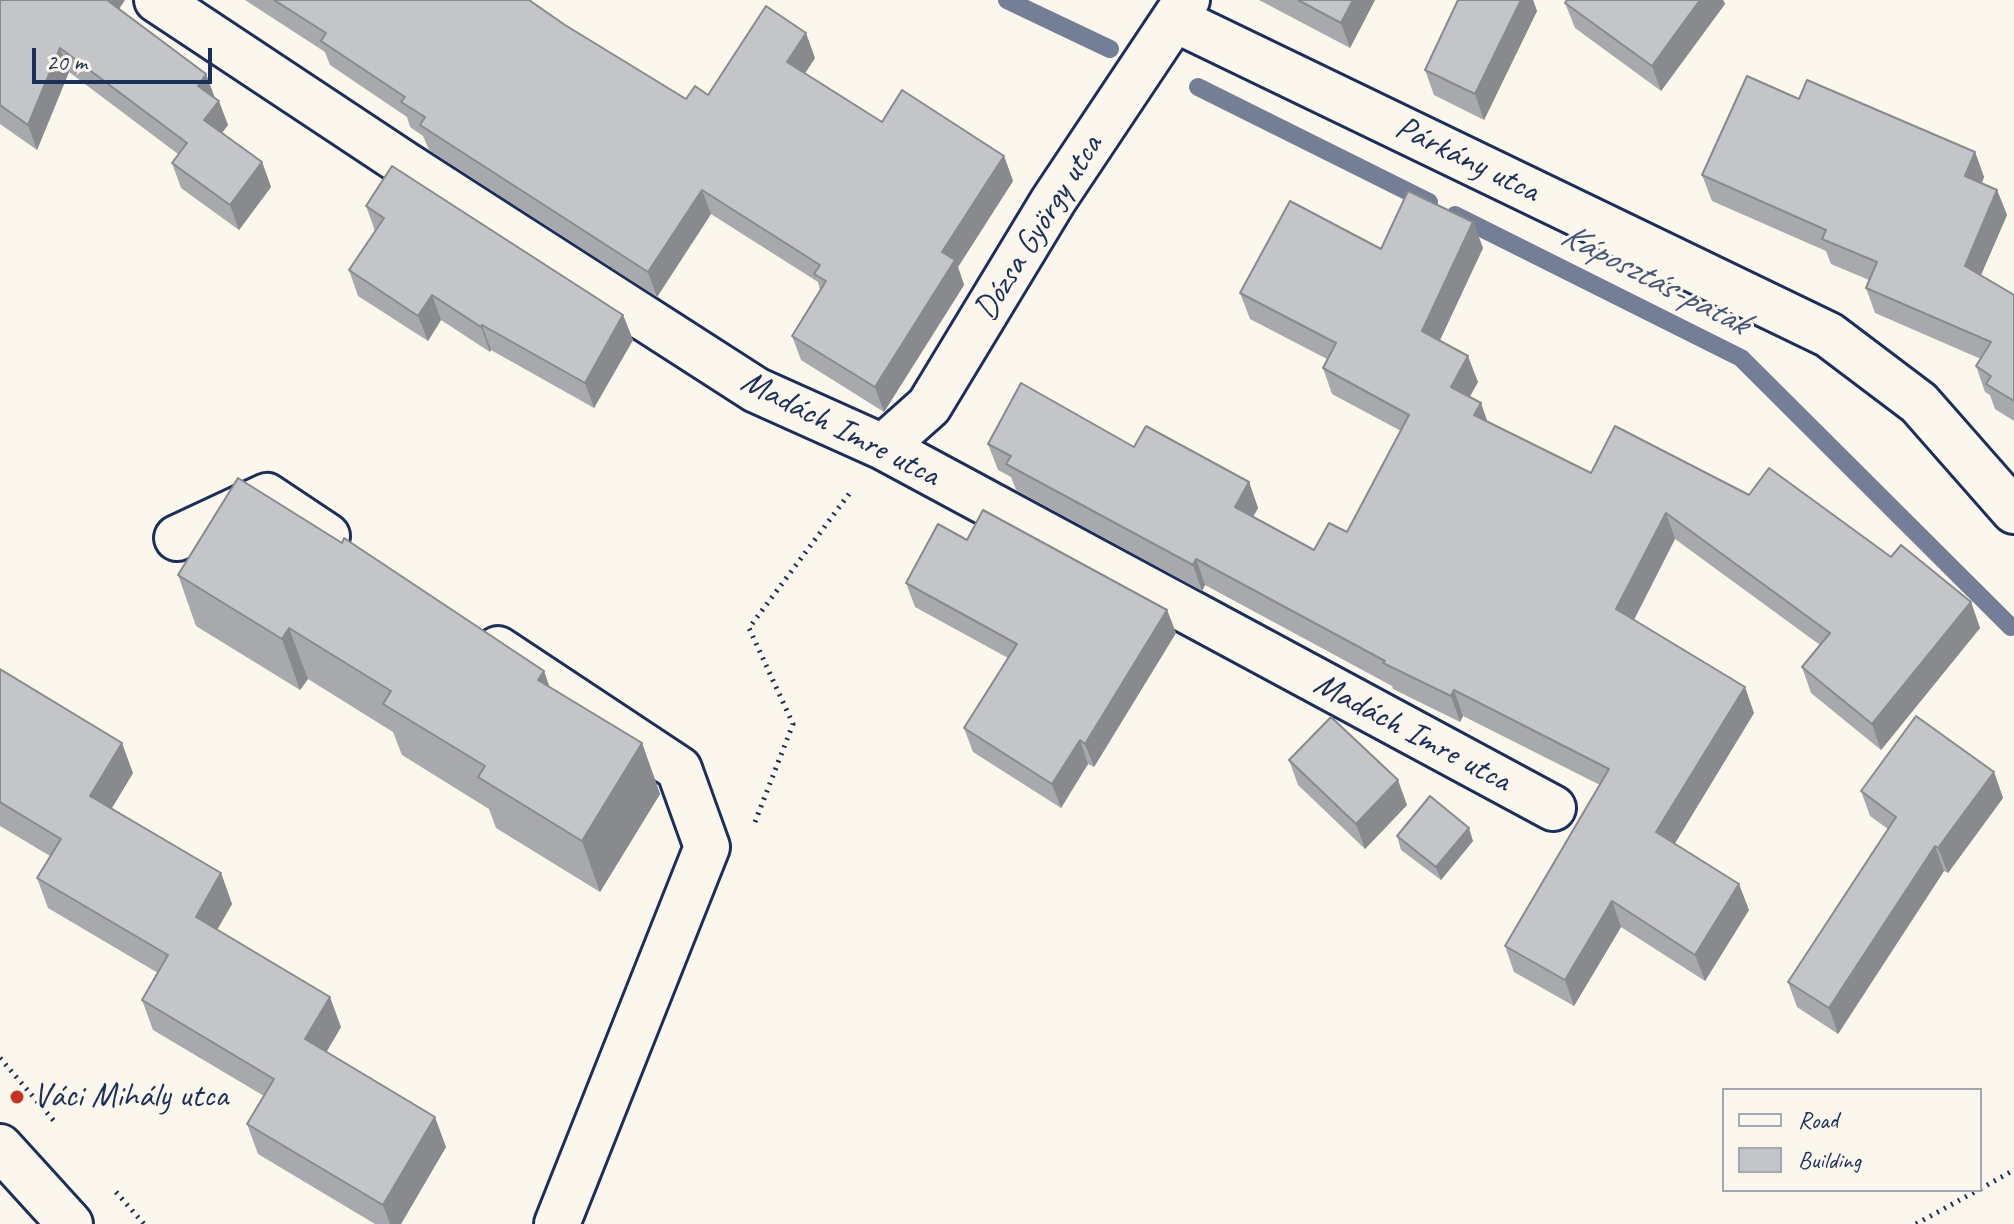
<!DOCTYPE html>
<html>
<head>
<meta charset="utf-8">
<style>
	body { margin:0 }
	#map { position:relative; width:2014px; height:1224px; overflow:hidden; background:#fbf7ec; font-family:Caveat,sans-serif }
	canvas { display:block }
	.legend { position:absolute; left:1722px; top:1088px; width:260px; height:104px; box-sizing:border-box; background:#fbf7ec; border:2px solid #a1a7b3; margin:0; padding:10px 14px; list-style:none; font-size:24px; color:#1b2f5e }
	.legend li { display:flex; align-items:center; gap:16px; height:40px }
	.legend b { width:40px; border:2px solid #a1a7b3 }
	.scale { position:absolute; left:32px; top:48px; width:180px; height:36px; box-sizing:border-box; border:4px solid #1b2f5e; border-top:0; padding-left:10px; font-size:24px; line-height:28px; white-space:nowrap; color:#1b2f5e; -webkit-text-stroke:6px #fbf7ec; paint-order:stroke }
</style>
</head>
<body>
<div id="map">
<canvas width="2014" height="1224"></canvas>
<ul class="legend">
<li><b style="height:10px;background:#fbf7ec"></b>Road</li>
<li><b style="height:22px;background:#c3c5c9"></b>Building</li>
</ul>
<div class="scale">20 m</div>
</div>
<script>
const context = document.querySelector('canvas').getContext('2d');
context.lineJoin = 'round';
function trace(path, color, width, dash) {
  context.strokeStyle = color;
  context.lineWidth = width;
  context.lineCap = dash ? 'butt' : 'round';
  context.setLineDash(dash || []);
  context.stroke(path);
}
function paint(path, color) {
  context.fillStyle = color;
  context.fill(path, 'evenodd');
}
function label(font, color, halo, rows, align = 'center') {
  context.font = font + ' Caveat,sans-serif';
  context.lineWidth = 6;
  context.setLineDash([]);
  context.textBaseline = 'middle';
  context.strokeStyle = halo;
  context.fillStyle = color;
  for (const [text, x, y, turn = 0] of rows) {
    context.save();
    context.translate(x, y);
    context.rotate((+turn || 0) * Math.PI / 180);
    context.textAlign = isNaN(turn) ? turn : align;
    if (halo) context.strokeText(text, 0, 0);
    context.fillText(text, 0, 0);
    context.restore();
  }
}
trace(new Path2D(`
	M1007 0 1110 49
	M1198 87 1429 202
	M1455 215 1741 358 2011 627`), '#747e96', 18);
const minor = new Path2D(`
	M157 0 403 163 756 390 883 447 1553 808
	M1176 20 1829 335 1919 403 2014 511
	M883 447 929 406 1053 201 1187 0
	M177 538 267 496 327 536
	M498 649 679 769 707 847 557 1224`);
const major = new Path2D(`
	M0 1147 70 1224`);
trace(minor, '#1b2f5e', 50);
trace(major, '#1b2f5e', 50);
trace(new Path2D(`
	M755 822 793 724 749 628 852 490
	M0 1058 54 1121
	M1980 1189 2014 1170
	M116 1192 144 1224
	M1916 1224 1978 1190`), '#1b2f5e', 5, [2, 6]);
trace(minor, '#fbf7ec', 44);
trace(major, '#fbf7ec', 44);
paint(new Path2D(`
	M0 0 119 9 206 74 215 98 228 125 222 133 262 162 271 187 239 230 181 188 172 163 178 154 69 72 37 150 0 124Z
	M245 0H529L565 25 686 99 708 95 815 58 805 73 882 122 1004 156 1013 181 958 267 964 285 884 412 801 360 792 336 820 290 818 282 711 214 657 297 429 150 423 136 410 127 407 117 330 65 325 52Z
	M1259 0H1375L1350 48Z
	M1458 0H1533L1537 11 1484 120 1434 95 1425 70Z
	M1567 0H1723L1725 4 1661 91 1575 28 1565 3Z
	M1975 152 1984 177 1982 183 1997 190 2007 215 1981 275 2014 295V421L1995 409 1990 395 1985 392 1976 366 1981 359 1875 313 1866 288 1869 280 1831 264 1826 251 1712 201 1702 175Z
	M366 206 623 315 633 340 594 408 491 350 490 352 441 320 428 341 358 296 349 270 375 231Z
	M1473 222 1483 248 1440 340 1478 382 1469 397 1488 422 1591 473 1749 495 1891 557 1971 602 1980 628 1881 750 1811 693 1802 667 1820 645 1675 539 1634 620 1754 713 1675 843 1749 910 1705 981 1621 927 1574 1006 1514 972 1505 946 1600 785 1463 716 1460 722 1393 689 1392 686 1205 585 1202 591 1016 490 1011 477 998 470 988 444 1134 447 1249 482 1258 508 1253 517 1314 550 1347 532 1401 431 1332 394 1323 368 1327 359 1250 319 1240 293Z
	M967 540 1167 610 1176 633 1094 767 1088 764 1061 808 973 752 964 728 1008 658 915 607 906 583Z
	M178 575 642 743 660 794 600 892 496 828 489 809 402 755 393 732 308 679 300 690 196 626Z
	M0 669 133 773 112 808 221 873 232 904 217 930 341 1027 326 1052 446 1147 401 1224H375L258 1154 247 1124 264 1096 153 1030 142 1000 158 973 48 908 37 878 50 856 0 826Z
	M1289 760 1407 805 1365 849 1298 785Z
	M1994 772 2003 798 1948 873 1944 871 1838 1034 1797 1007 1788 982 1888 829 1870 816 1861 791Z
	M1397 836 1473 841 1441 880 1401 850Z`), '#a8a9ad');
paint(new Path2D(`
	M103 0H125L111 21Z
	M1353 0H1375L1350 48 1341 23Z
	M1521 0H1533L1537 11 1484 120 1475 94Z
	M1700 0H1723L1725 4 1661 91 1652 66Z
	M806 33 815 58 796 87 787 62Z
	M60 48 69 72 37 150 28 125Z
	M206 74 215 99 198 86Z
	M219 101 228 125 213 144 204 120Z
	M1975 152 1984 177 1974 201 1965 176Z
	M1004 156 1013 181 958 267 964 285 884 412 875 387 942 252Z
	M262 162 271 187 239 230 230 205Z
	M702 190 711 214 657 297 648 272Z
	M1997 190 2007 215 1974 291 1965 266Z
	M1473 222 1483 248 1432 357 1422 331Z
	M432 295 441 320 428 341 418 316Z
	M623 315 633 340 594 408 585 383Z
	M482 325 491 350 490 352 481 327Z
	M1468 356 1478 382 1461 413 1451 387Z
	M1481 403 1490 429 1474 415Z
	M1249 482 1258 508 1244 533 1235 507Z
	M1666 513 1675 539 1626 635 1616 609Z
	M1196 559 1205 585 1202 591 1193 565Z
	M1971 602 1980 628 1881 750 1872 724Z
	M1167 610 1176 633 1094 767 1085 744Z
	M289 628 308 679 300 690 282 639Z
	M544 671 562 722 538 680Z
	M1745 687 1754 713 1666 858 1656 832Z
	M1454 690 1463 716 1460 722 1451 696Z
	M1080 740 1088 764 1061 808 1052 784Z
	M122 743 133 773 101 826 90 796Z
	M642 743 660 794 600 892 582 841Z
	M1994 772 2003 798 1948 873 1938 848Z
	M1398 780 1407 805 1365 849 1356 824Z
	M1469 828 1473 841 1441 880 1436 867Z
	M1935 846 1944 871 1838 1034 1829 1008Z
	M221 873 232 904 207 947 196 917Z
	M1739 884 1749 910 1705 981 1695 955Z
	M1612 901 1621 927 1574 1006 1565 980Z
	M330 997 341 1027 316 1070 305 1039Z
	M435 1117 446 1147 401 1224H390L383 1205Z`), '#888a8d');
const building = new Path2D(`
	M0 0H107L206 74 198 86 219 101 204 120 262 162 230 205 172 163 187 143 60 48 28 125 0 105Z
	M274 0H529L565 25 686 99 695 86 708 95 766 6 806 33 787 62 882 122 902 90 1004 156 942 252 955 260 875 387 792 336 826 281 814 274 820 265 702 190 648 272 420 125 425 117 401 102 405 97 321 41 326 33Z
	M1298 0H1353L1341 23Z
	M1458 0H1521L1475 94 1425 70Z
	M1567 0H1700L1652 66 1565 3Z
	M1747 76 1799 99 1807 80 1975 152 1965 176 1997 190 1965 266 2014 295V401L1986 384 1991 376 1976 366 1991 342 1866 288 1877 262 1822 239 1826 230 1702 175Z
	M392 166 623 315 585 383 482 325 481 327 432 295 418 316 349 270 384 218 366 206Z
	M1408 191 1473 222 1422 331 1468 356 1451 387 1481 403 1474 415 1591 473 1615 426 1749 495 1769 468 1891 557 1901 545 1971 602 1872 724 1802 667 1830 633 1666 513 1616 609 1745 687 1656 832 1739 884 1695 955 1612 901 1565 980 1505 946 1609 769 1454 690 1451 696 1383 663 1385 661 1196 559 1193 565 1006 464 1011 456 988 444 1021 383 1134 447 1146 426 1249 482 1235 507 1314 550 1329 523 1347 532 1409 415 1323 368 1336 343 1240 293 1290 201 1381 249Z
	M238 478 342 543 344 538 544 671 538 680 642 743 582 841 478 777 485 766 383 704 391 691 289 628 282 639 178 575Z
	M983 510 1167 610 1085 744 1080 740 1052 784 964 728 1017 644 906 583 938 524 967 540Z
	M0 669 122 743 90 796 221 873 196 917 330 997 305 1039 435 1117 383 1205 247 1124 274 1079 142 1000 168 955 37 878 61 839 0 802Z
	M1916 716 1994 772 1938 848 1935 846 1829 1008 1788 982 1896 817 1861 791Z
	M1331 717 1398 780 1356 824 1289 760Z
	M1430 796 1469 828 1436 867 1397 836Z`);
paint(building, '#c3c5c9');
trace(building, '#888a8d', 2);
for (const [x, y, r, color] of [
	[17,1097,8,"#c8321e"]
]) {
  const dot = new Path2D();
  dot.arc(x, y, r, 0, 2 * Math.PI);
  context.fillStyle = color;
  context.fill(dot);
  trace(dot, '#fbf7ec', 3);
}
label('34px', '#1b2f5e', '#fbf7ec', [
	["Párkány utca",1467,160,26],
	["Dózsa György utca",1039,228,-58],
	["Madách Imre utca",840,429,27],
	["Madách Imre utca",1412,733,28]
]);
label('34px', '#1b2f5e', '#fbf7ec', [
	["Váci Mihály utca",33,1097]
], 'left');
label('italic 36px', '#47577a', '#fbf7ec', [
	["Káposztás-patak",1654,280,27]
]);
</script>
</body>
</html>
